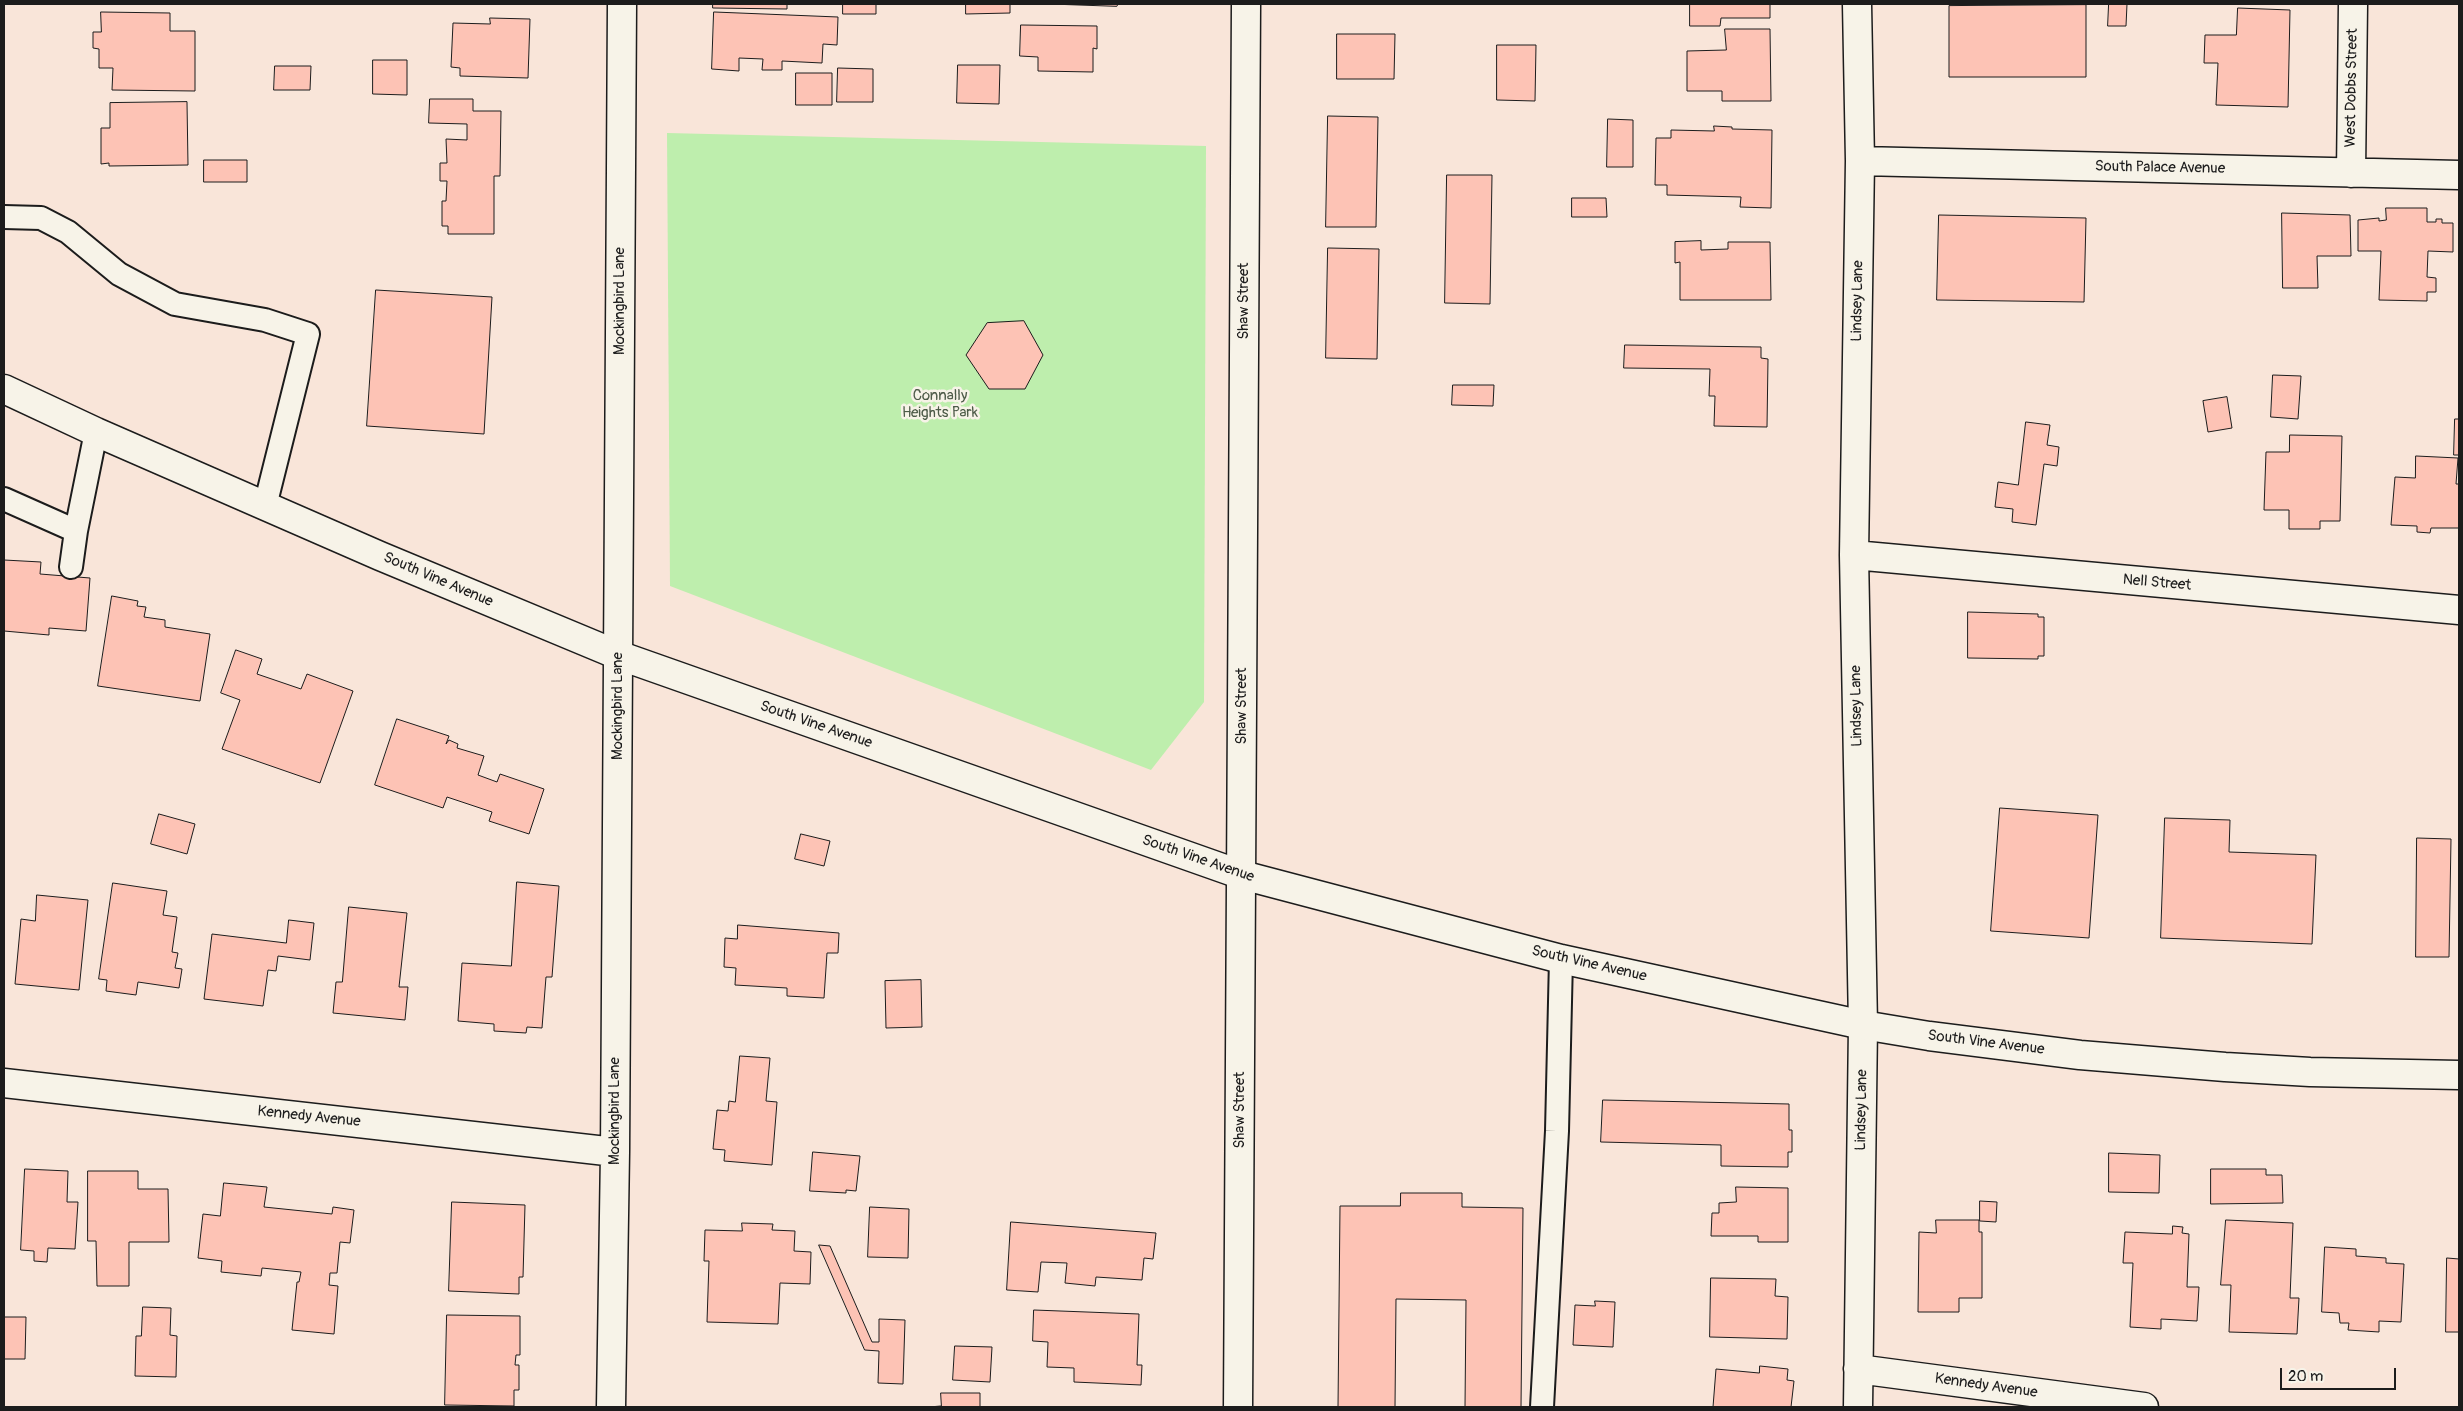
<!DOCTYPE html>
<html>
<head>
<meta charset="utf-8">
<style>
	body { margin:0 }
	#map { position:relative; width:2463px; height:1411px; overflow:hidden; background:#f9e5d9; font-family:Pangolin,sans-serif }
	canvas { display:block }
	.frame { position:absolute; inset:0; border:5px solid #1c1c1c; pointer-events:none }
	.scale { position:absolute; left:2280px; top:1368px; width:116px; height:22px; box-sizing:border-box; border:2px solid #1c1c1c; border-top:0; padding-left:6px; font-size:15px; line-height:18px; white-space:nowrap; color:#1c1c1c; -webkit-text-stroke:4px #f7f3e8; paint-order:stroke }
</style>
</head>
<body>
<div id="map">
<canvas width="2463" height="1411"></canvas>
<div class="frame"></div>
<div class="scale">20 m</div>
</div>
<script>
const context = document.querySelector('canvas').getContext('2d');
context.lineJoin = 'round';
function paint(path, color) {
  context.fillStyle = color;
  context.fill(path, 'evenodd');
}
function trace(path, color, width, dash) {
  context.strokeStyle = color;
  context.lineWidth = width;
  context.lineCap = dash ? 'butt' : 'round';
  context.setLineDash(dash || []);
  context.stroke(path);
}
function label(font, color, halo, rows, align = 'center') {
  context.font = font + ' Pangolin,sans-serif';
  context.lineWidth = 5;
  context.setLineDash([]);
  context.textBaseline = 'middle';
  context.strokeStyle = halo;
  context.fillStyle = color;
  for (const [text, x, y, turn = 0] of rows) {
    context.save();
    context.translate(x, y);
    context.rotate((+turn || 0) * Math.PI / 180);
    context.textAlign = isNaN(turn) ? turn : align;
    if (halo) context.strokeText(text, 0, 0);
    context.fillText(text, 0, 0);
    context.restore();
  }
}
paint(new Path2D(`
	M667 133 1206 146 1204 702 1151 770 670 586Z`), '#beeead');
const building = new Path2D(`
	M713 4H787V9L713 8Z
	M843 4H876V14H843Z
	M966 4H1010V13L966 14Z
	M1051 4H1118L1117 6Z
	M1690 4H1770V18H1721L1720 26H1690Z
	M2109 4H2127L2126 26H2108Z
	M2086 5V77H1949V6Z
	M2238 8 2290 10 2288 107 2216 105 2218 63H2204L2205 35H2236Z
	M101 12 170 13V31H195V91L112 90 113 68H99V49L93 48V32H101Z
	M714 12 838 17 837 45 823 44 822 63 782 61V70H762L763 59 739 58V71L712 69Z
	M490 18 530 19 528 78 460 76V68L451 67 453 23 490 24Z
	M1021 25 1097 26V49L1093 48V72L1038 71V57L1020 56Z
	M1725 29H1770L1771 101H1722V91H1687V51L1726 50Z
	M1337 34H1395L1394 79H1337Z
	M1497 45H1536L1535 101 1497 100Z
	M373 60H407V95L373 94Z
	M958 65H1000L999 104 957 103Z
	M275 66H311L310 90H274Z
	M838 68 873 69V102H837Z
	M796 73H832V105H796Z
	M430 99H473V111H501L500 176H494V234H448V226H442V201H446L447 181H440V163H447L446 139 467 140V124L429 123Z
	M187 102 188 165 109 166V163L101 164V128H110V103Z
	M1328 116 1378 117 1376 227H1326Z
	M1608 119 1633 120V167H1607Z
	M1714 126 1732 127V129L1772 130 1771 208 1740 207 1741 197 1667 195V185H1655L1656 138H1671V130L1714 131Z
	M204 160H247V182H204Z
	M1447 175H1492L1490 304 1445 303Z
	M1572 198H1606L1607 217H1572Z
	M2386 208H2427V222H2436V219H2442V223H2453V252L2428 251 2427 277 2436 278V292H2427V301L2379 300 2381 251H2358V220L2379 218V221L2386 220Z
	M2282 213 2350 215 2351 256H2317L2318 288H2283Z
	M1939 215 2086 218 2084 302 1937 300Z
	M1701 241V250L1728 249V242H1770L1771 300H1680V262L1675 263V242Z
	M1328 248 1379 249 1377 359 1326 358Z
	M376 290 492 297 484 434 367 426Z
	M1024 321 1043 355 1025 389H989L966 355 987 323Z
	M1625 345 1761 347V358L1768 359 1767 427 1714 426 1715 396H1709L1710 369 1624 368Z
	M2273 375 2301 376 2298 419 2271 417Z
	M1453 385H1494L1493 406 1452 405Z
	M2227 397 2232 428 2208 432 2203 401Z
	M2455 419H2459V455H2454Z
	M2026 422 2050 425 2047 445 2059 447 2057 466 2044 464 2036 525 2012 522 2013 509 1995 507 1998 482 2018 485Z
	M2290 435 2342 436 2340 521H2320V529H2289V510H2264L2266 452H2289Z
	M2416 456 2458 458 2456 484H2459V528H2431L2430 533 2417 532V526L2391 525 2395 477 2415 478Z
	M4 560 41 562 40 574 90 578 86 631 49 628V635L4 631Z
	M112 596 138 601 137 606 146 607 144 617 165 620V627L210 634 200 701 98 686Z
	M1968 612 2038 614V617H2044V656H2038V659L1968 658Z
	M236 650 262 659 257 674 301 689 307 674 353 691 320 783 222 749 240 700 221 693Z
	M397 719 449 736 446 744 449 740 458 744 457 748 484 756 478 775 497 782 500 774 544 789 529 834 489 821 492 812 447 797 443 808 375 785Z
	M2000 808 2098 815 2089 938 1991 931Z
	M159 814 195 824 187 854 151 844Z
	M2165 818 2230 820 2229 852 2316 855 2312 944 2161 938Z
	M801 834 830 841 824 866 795 859Z
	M2417 838 2451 839 2449 957H2416Z
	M517 882 559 886 552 977H546L542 1028 527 1027 526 1033 494 1031V1024L458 1021 462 963 511 966Z
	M113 883 167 891 163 915 177 917 172 952 178 953 175 968 182 969 179 988 138 982 136 995 106 991 107 980 99 979Z
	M37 895 88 900 79 990 15 984 21 919 35 921Z
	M349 907 407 913 399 987H408L405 1020 333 1013 336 982H342Z
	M289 920 314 923 310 960 278 956 276 971 268 970 263 1006 204 999 212 934 286 943Z
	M738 925 839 933 838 953H827L824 998 787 996V988L735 985 736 968 724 967 725 938 737 939Z
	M921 980 922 1027 886 1028 885 981Z
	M740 1056 770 1058 766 1101 777 1102 772 1165 724 1161 725 1150 713 1149 717 1110 728 1111 729 1101 735 1102Z
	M1603 1100 1789 1104V1130H1792V1152H1788V1167L1721 1166V1145L1601 1142Z
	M813 1152 860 1156 856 1191 846 1190V1193L810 1191Z
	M2109 1153 2160 1155 2159 1193 2109 1192Z
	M25 1169 68 1171 67 1202H78L75 1249 48 1248 47 1262 34 1261V1251L21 1250Z
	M2211 1169H2266V1175H2282L2283 1203 2211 1204Z
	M88 1171H138V1189H168L169 1242H129V1286H97L96 1241H88Z
	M224 1183 267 1187 264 1207 332 1214 333 1207 354 1210 350 1243 340 1242 337 1273H330L329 1285 338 1286 334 1334 292 1330 297 1282H299L301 1272 262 1268 261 1276 221 1272 222 1261 198 1258 203 1214 220 1216Z
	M1736 1187 1788 1188V1242H1758V1236H1711L1712 1213H1719V1203L1736 1202Z
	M1401 1193H1462V1207L1523 1208 1521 1407H1465L1466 1300 1396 1299 1395 1407H1338L1340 1206H1400Z
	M1980 1201 1997 1202 1996 1222 1980 1221Z
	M452 1202 525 1205 523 1277H519V1294L449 1291Z
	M870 1207 909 1209 908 1258 868 1257Z
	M1936 1220H1979V1232H1982V1298H1959V1312H1918L1919 1232 1936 1233Z
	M2226 1220 2293 1223 2290 1298H2299L2297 1334 2229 1332 2231 1285H2221Z
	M1011 1222 1156 1233 1153 1259 1144 1258 1142 1280 1096 1277 1095 1286 1065 1283 1067 1263 1041 1262 1038 1292 1007 1290Z
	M742 1223 773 1224 772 1230 795 1231 794 1251 811 1252 810 1284 780 1283 778 1324 707 1322 709 1261H704L705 1230 742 1231Z
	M2173 1226 2183 1227 2182 1233 2189 1234 2187 1287H2199L2197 1321 2161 1319V1329L2130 1327 2133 1263H2123L2125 1232 2172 1234Z
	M819 1245 830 1246 872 1342H879V1319L905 1320 903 1384 878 1383 879 1351 865 1350Z
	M2325 1247 2356 1249V1256L2386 1258V1263L2404 1264 2401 1322 2379 1321V1332L2348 1330 2349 1323H2340L2339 1313 2322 1312Z
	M2447 1258 2459 1259V1332H2446Z
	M1711 1278 1776 1279 1775 1296 1788 1297 1787 1339 1710 1337Z
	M1595 1301 1615 1302 1613 1347 1573 1345 1575 1305 1595 1306Z
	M143 1307 171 1308 170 1335 177 1336 176 1377 135 1376 136 1336H141Z
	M1034 1310 1139 1314 1137 1365H1142L1141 1385 1074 1382V1368L1047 1367 1048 1342 1033 1341Z
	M447 1315 520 1316V1355H516L515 1365H519V1390H514V1406L445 1405Z
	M4 1317H26L25 1359H4Z
	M955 1346 992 1347 990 1382 953 1380Z
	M1760 1366 1788 1369 1787 1380 1794 1381 1791 1407H1713L1716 1369 1759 1373Z
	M941 1393H980V1407H929L941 1406Z`);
paint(building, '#fdc3b5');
trace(building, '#1c1c1c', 1);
const lane = new Path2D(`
	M4 217 41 218 68 232 119 274 175 304 265 320 308 334 265 506
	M4 499 76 531 96 432
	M71 567 76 531
	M1542 1407 1557 1131 1561 959`);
const street = new Path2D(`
	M1857 4 1860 161 1854 555 1863 1025 1858 1407
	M1860 161 2459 175
	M2351 173 2353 4
	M1854 555 2459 610
	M4 1083 615 1152
	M1858 1369 2144 1407
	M611 1407 615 1152 622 4
	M1238 1407 1246 4`);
const secondary = new Path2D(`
	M4 389 96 432 380 556 618 655 1242 875 1561 959 1863 1025 1929 1036 2080 1055 2225 1067 2310 1072 2459 1075`);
trace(lane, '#1c1c1c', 26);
trace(street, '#1c1c1c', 31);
trace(secondary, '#1c1c1c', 31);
trace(lane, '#f7f3e8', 22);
trace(street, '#f7f3e8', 28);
trace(secondary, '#f7f3e8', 28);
label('15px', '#1c1c1c', '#f7f3e8', [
	["West Dobbs Street",2352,88,-89],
	["South Palace Avenue",2160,168,1],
	["Mockingbird Lane",620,301,-90],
	["Shaw Street",1244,301,-90],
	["Lindsey Lane",1858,301,-89],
	["South Vine Avenue",438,580,23],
	["Nell Street",2157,583,5],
	["Mockingbird Lane",618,706,-90],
	["Shaw Street",1242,706,-90],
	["Lindsey Lane",1857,706,-91],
	["South Vine Avenue",816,725,19],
	["South Vine Avenue",1198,859,19],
	["South Vine Avenue",1589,964,13],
	["South Vine Avenue",1986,1043,7],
	["Shaw Street",1240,1110,-90],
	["Lindsey Lane",1862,1110,-89],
	["Mockingbird Lane",615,1111,-90],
	["Kennedy Avenue",309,1117,6],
	["Kennedy Avenue",1986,1386,8]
]);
label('15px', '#4d5b48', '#f7f3e8', [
	["Connally",940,396],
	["Heights Park",940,413]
]);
</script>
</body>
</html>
